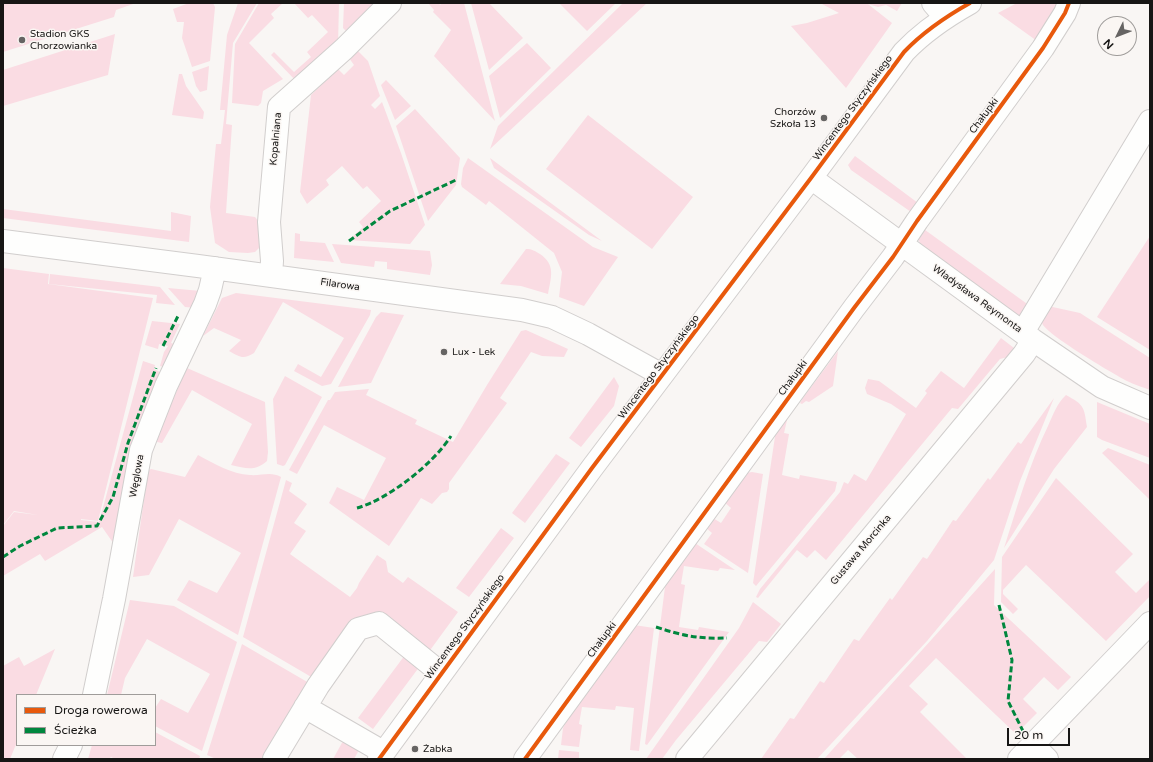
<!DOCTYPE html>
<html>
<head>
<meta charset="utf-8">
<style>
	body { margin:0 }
	#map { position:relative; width:1153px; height:762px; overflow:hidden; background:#f9f6f4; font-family:"Varela Round",sans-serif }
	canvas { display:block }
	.frame { position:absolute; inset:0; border:4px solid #171615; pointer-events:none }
	.legend { position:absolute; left:16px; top:694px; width:140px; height:52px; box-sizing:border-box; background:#faf6f3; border:1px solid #9f9c9a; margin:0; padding:5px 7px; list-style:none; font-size:12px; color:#171615 }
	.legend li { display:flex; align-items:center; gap:8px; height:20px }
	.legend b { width:20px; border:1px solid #9f9c9a }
	.north { position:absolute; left:1097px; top:16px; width:40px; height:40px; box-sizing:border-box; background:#faf6f3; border:1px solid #9f9c9a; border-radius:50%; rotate:227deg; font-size:11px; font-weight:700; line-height:16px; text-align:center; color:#171615 }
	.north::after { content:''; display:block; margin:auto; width:14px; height:18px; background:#666463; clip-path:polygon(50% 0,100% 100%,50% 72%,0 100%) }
	.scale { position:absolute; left:1007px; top:728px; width:63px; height:18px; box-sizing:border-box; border:2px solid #171615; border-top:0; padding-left:5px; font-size:12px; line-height:14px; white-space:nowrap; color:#171615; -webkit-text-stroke:3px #faf6f3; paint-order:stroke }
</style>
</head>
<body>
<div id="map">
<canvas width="1153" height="762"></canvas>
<div class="frame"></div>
<ul class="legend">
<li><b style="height:5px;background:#e8590c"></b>Droga rowerowa</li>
<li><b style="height:5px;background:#00873e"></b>Ścieżka</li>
</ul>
<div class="north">N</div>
<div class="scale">20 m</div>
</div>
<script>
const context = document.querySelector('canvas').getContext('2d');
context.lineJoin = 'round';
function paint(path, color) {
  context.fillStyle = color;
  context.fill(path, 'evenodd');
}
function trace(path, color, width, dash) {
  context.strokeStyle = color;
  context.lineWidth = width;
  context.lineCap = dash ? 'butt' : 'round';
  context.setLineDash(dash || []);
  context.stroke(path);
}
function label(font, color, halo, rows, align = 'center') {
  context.font = font + ' "Varela Round",sans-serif';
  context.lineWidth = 3;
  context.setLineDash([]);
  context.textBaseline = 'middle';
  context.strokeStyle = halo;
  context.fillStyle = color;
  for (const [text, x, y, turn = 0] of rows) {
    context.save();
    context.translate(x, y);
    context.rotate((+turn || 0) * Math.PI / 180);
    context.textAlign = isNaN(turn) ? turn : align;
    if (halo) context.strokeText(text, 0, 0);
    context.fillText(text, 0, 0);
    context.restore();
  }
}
paint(new Path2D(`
	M3 3H136L116 10 114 17 3 52Z
	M189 3H213L215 7 210 61 192 67 182 38 184 22H177L173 9Z
	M238 3H257L233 43 226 124 232 125 226 213 255 217 265 229 260 247 255 252 248 253 229 252 215 243 210 207 216 144H221L225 110H220L227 35Z
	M259 3H283L271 14 274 18 249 43 283 79 263 91 261 103 258 106 232 103 235 44Z
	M294 3H339L338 45 298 83 271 55 274 52 294 72 311 57 307 52 328 32 312 15 308 18Z
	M344 3H380L349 34 343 28Z
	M428 3H439L440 5 442 3H464L495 121 434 56 451 30 433 12 434 10Z
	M471 3H489L523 38 489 70Z
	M559 3H616L587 31Z
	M623 3H647L490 149 498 126Z
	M823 3H902L897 11 886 5 878 7 868 4 892 23 846 88 791 26 807 23 839 13 822 4Z
	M1017 3H1065L1037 41 998 13Z
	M115 34 108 75 3 106V70Z
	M527 43 551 68 500 118 489 76Z
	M357 50 368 61 380 96 371 105 375 109 382 102 401 153 425 225 410 244 349 240 363 227 359 222 381 201 367 186 363 189 342 166 326 180 329 185 307 204 300 192 311 95 338 69 344 75 354 65 349 58Z
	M209 66 207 90 200 92 196 86 192 72Z
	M179 74H182L186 86 204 112 203 119 172 115Z
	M386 80 411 106 395 120 381 85Z
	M415 109 460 158 456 185 428 221 396 126Z
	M588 115 693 197 652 249 546 169Z
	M855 156 918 203 911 212 851 170 848 165Z
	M468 158 593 247 618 257 584 306 559 297 562 272 554 253 489 201 486 205 462 187 461 184 463 168Z
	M490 158 602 241 589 235 494 168Z
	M3 209 171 231V212L191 216 189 242 3 218Z
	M921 227 1030 306 1020 316H1015L920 244 918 237Z
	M295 233 300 234V241L325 243 334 262 294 258Z
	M1150 236V350L1097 317Z
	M332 244 430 251 432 265 430 275 387 269V262L375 261 374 267 341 263Z
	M526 249C532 249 535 251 540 254 556 265 551 277 548 294L521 286 500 284Z
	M3 268 49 274 48 284 153 298 98 521 81 519V520L99 522 143 361 155 365 154 369 164 374 116 547 102 527 45 561 40 554 3 576V526L14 512 38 515 14 511 3 525Z
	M50 274 160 287 175 305 156 303 157 295 49 284Z
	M168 288 201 291 196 308 185 307Z
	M236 293 371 310 370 315 331 384 322 386 294 371 298 364 321 377 344 338 283 302 254 353C243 360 240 357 229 351L241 340 214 328 203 336 222 298Z
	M1048 306 1080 313 1150 358V390C1143 387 1135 385 1127 381 1114 374 1045 334 1042 323 1040 318 1046 311 1048 306Z
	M381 312 404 315 371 383 338 387 376 317Z
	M152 321 180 324 171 343 178 345 167 368 160 366 164 352 168 346 159 344 158 349 145 345Z
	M526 330 568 349 564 357 542 356 531 352 500 398 507 403 449 483V489L447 492 442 493 432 504 421 498 389 546 329 503 337 487 364 500 386 458 324 425 297 474 289 470 328 400H330L335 392 369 389 366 395 417 420 415 424 453 442 487 385 521 331Z
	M1001 338 1014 348 1012 356 1000 359 958 409 952 408 826 560 815 550 807 558 797 550 758 598 756 597 760 589 840 492 844 482 848 484 854 474 866 481 906 414 891 404 867 394 865 388 868 379 879 381 916 408 927 393 925 391 941 371 964 388Z
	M838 351 833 386 809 402 806 401 802 404 800 403 803 398Z
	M187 368 265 402 268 452 267 461C254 472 246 468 231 465L252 424 192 390 162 443 157 442 158 432Z
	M285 376 322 397 285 465 283 466 277 464 273 399Z
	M614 377 619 386 614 406 581 447 569 438Z
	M1066 395C1084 405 1084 406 1087 427L1054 469 1004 548C1017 507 1029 465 1048 426 1053 415 1057 403 1066 395Z
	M1054 398 1020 481 994 560 927 641 817 759H761L790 718 794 719 820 681 824 683 854 639 859 641 890 598 892 600 923 557 927 559 953 520 956 521 988 478 990 480 1018 442 1021 444Z
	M1097 402 1150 424V458L1102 440 1097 437Z
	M788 416 784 433 789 434 782 475 799 479 800 475 837 482 835 491 756 586 753 583 776 430Z
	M1108 448 1150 465V500L1102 453Z
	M556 454 570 463 525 523 512 513Z
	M198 455C215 464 231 474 250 475 261 476 271 471 281 477L238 635 177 600 189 580 217 593 241 553 179 519 149 575 133 577 148 471 151 469 185 477Z
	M752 472 763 474 748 573 704 544 712 533 705 527 713 518 721 523 731 508 724 502 746 473Z
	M1056 478 1133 554 1115 572 1136 593 1150 579V596L1106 641 1026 565 1003 590V594L1018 609 1013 614 1001 602 1002 557Z
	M286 480 292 483 289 491 307 504 294 523 306 531 290 554 350 597 357 588 359 583 377 555 386 561 388 572 403 583 408 577 458 612 428 653 383 619 313 678 243 637Z
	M501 528 514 538 469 597 456 588Z
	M695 543 735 570 720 568 718 571 684 566 681 584 685 585 679 627 698 630 699 627 729 632 647 745 645 744 665 587 671 574Z
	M995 569 994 605 1071 677 1058 690 1044 677 1023 699 1037 713 1016 734 936 658 909 686 928 704 920 712 967 759H858L848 750 839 759H824Z
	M130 600 174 606 237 642 202 751 155 726V708L161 699 188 713 210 674 147 639 125 678 121 695H107Z
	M753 602 781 624 767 642 759 641 676 740 662 759H646L739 628Z
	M634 625 654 628 639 751 630 750 634 708 616 706 615 710 582 707 579 724 582 725 579 747 561 745 563 728 570 714Z
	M242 644 309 683 261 759H216L207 755Z
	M55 649 36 695H17V742L10 759H3V666L19 657 24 666Z
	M405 655 420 666 373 729 358 718Z
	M155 732 200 756 199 759H115L111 757 109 759H88L92 745H155Z
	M343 741 359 750 354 759H333Z
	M559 750 579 752V759H558Z`), '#fadce3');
const minor = new Path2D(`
	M933 3 945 17
	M811 178 1033 340 1102 387 1150 408
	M3 241 198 266 522 310 552 317 588 334 662 375
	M271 276 272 261 269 222 279 107 344 49 390 3
	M1023 332 1150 121
	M94 695 114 599 141 450 166 386 205 304 210 290 215 268
	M305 707 383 752
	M1033 745 1047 759
	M64 759 71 745
	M274 759 318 686 358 629 379 623 441 673
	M379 759 592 468 811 178 904 52C924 31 945 17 970 3
	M525 759 854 308 893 257 917 221 1043 48 1065 13 1069 3
	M687 759 1024 354 1033 340
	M1019 759 1150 623`);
trace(minor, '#d1cecd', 24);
trace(minor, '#fefefd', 22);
trace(new Path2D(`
	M349 241 390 211 458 179
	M163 346 178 316
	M357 508C389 499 434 463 451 436
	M3 557 20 546 57 528 97 526 113 497 128 443 156 368
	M999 605 1012 660 1008 701 1023 731
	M656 627C683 636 699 639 727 638`), '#00873e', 3, [6, 3]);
trace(new Path2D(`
	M379 759 592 468 811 178 904 52C924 31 945 17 970 3
	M525 759 854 308 893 257 917 221 1043 48 1065 13 1069 3`), '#e8590c', 4);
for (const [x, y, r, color] of [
	[22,40,4,"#666463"],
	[824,118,4,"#666463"],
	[444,352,4,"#666463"],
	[415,749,4,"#666463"]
]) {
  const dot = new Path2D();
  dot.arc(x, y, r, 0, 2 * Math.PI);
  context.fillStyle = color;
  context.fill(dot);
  trace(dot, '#faf6f3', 1.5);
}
label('10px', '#171615', '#faf6f3', [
	["Stadion GKS",30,34],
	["Chorzowianka",30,46],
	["Chorzów",816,112,"right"],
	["Szkoła 13",816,124,"right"],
	["Lux - Lek",452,352],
	["Żabka",423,749]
], 'left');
label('10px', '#171615', '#faf6f3', [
	["Wincentego Styczyńskiego",853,108,-54],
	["Chałupki",984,116,-54],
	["Kopalniana",276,139,-85],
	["Filarowa",340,285,8],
	["Władysława Reymonta",977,299,36],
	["Wincentego Styczyńskiego",659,367,-53],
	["Chałupki",793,378,-54],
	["Węglowa",137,476,-80],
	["Gustawa Morcinka",861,550,-50],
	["Wincentego Styczyńskiego",465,627,-54],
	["Chałupki",602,640,-54]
]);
</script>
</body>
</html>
